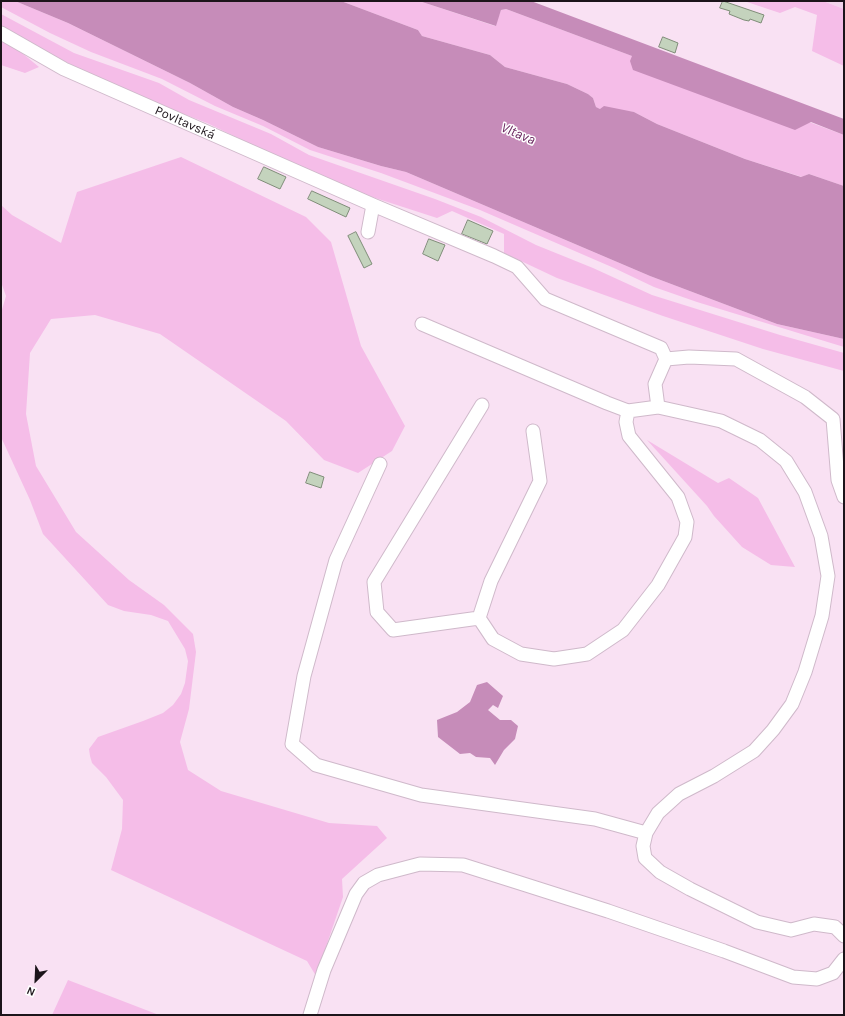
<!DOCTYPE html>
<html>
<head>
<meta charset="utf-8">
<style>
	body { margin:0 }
	#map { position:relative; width:845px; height:1016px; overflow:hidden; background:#f9e1f3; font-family:Karla,sans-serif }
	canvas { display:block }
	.frame { position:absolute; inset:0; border:2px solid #1c141a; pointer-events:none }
	.north { position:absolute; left:16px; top:960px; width:40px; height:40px; -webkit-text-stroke:3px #fff; paint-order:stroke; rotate:204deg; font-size:11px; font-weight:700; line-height:16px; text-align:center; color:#1c141a }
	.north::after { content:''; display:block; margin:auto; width:14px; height:18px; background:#1c141a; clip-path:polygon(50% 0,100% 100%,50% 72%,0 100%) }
</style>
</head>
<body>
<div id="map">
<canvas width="845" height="1016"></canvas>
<div class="frame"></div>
<div class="north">N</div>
</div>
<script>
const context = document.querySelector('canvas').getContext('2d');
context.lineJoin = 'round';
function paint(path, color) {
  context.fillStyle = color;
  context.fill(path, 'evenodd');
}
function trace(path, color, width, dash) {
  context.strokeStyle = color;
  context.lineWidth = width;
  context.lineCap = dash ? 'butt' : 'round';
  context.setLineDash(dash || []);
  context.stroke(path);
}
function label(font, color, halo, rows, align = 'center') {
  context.font = font + ' Karla,sans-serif';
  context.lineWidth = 3;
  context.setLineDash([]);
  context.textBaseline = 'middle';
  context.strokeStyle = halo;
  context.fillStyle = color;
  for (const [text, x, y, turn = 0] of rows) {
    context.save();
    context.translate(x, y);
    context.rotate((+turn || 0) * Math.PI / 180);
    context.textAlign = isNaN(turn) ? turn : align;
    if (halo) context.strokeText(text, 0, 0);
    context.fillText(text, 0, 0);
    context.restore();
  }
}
paint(new Path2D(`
	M823 1H844V9L831 4Z`), '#f2d4eb');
paint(new Path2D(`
	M1 1H15L68 23 190 83 233 107 263 120 318 147 381 166 406 172 650 276 777 324 844 339V347L697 302 654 287 614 268 480 210 381 173 310 150 263 126 215 106 162 79 91 52 50 33 1 7Z
	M341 1H419L495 26 501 10 506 9 844 135V186L809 174 802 177 745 159 657 124 634 112 600 109 596 107 593 98 588 94 567 84 505 67 490 55 422 36 418 30Z
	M744 1H823L844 9V66L812 51 817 15 795 7 780 13Z
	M1 14 74 53 159 83 189 100 271 134 309 155 435 199 481 217 536 245 593 268 652 295 780 335 844 353V371L763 349 663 316 557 278 504 253V234L452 211 437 218 369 196 288 162 207 123 134 95 66 62 1 28Z
	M1 39 22 53 39 67 25 73 1 65Z
	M181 157 306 217 331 242 361 346 405 426 392 451 358 473 324 460 286 421 160 334 95 315 51 319 30 353 26 414 36 466 76 532 129 580 164 605 193 634 196 652 189 709 180 742 188 770 221 791 329 823 377 826 387 838 342 879 343 897 316 976 307 961 111 870 118 844 122 829 123 800 106 777 92 763 90 756 89 749 98 737 143 721 163 713 173 705 181 694 185 683 188 661 185 649 168 621 151 615 124 611 108 605 43 534 30 500 1 437V313L6 296 1 282V205L12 215 61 243 77 192Z
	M647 440 718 483 729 478 758 498 795 567 771 565 742 547 714 516 707 506Z
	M68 980 159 1015H52Z`), '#f5bde8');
paint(new Path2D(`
	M15 1H341L418 30 422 36 490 55 505 67 567 84 588 94 593 98 596 107 600 109 604 106 634 112 657 124 745 159 801 177 809 174 844 186V339L777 324 650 276 406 172 381 166 318 147 263 120 233 107 190 83 68 23Z
	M419 1H531L844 119V135L811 122 795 130 633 70 630 61 632 56 506 9 501 10 496 26Z
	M487 682 503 696 498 708 493 705 488 710 500 720H511L518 726 515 739 504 750 495 765 490 758 476 757 470 753 460 754 438 737 437 720 457 712 470 702 477 685Z`), '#c68cb9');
const building = new Path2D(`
	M723 1 764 15 761 23 750 19 749 21 744 20 729 14 730 11 720 8Z
	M663 37 678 43 675 53 659 47Z
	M264 167 286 177 280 189 258 179Z
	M312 191 350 208 346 217 308 199Z
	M468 220 493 231 487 244 462 234Z
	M356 232 372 264 364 268 348 236Z
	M429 239 445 245 438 261 423 254Z
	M310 472 324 477 321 488 306 483Z`);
paint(building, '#c4d3bd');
trace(building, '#7f8d78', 1);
const minor = new Path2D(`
	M1 33 64 69 373 205 494 256 517 267 545 299 661 348 666 359
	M368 232 373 205
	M422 324 607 403 628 411 658 407 721 421 760 440 786 461 805 492 821 536 828 576 822 616 805 672 792 704 773 730 754 751 714 776 679 794 658 813 646 833 643 846 645 858 660 872 690 889 757 922 791 930 814 924 835 927 844 936
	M658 407 655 384 666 359 689 357 736 359 805 397 833 419 838 480 844 497
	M533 431 540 481 491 581 479 618 493 639 521 654 554 659 587 654 623 630 658 585 685 537 687 522 678 497 629 436 626 422 628 411
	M380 464 336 560 304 676 292 744 316 765 421 795 595 819 646 833
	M479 618 393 630 377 612 374 582 482 405
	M310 1015 324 970 356 894 364 883 378 875 420 864 463 865 520 883 608 911 724 951 793 977 817 979 833 973 844 959`);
trace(minor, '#cfb9ca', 15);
trace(minor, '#fff', 13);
label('13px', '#1c141a', '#fff', [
	["Povltavská",185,123,24]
]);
label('italic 14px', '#6a265f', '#fff', [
	["Vltava",518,134,23]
]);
</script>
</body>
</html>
